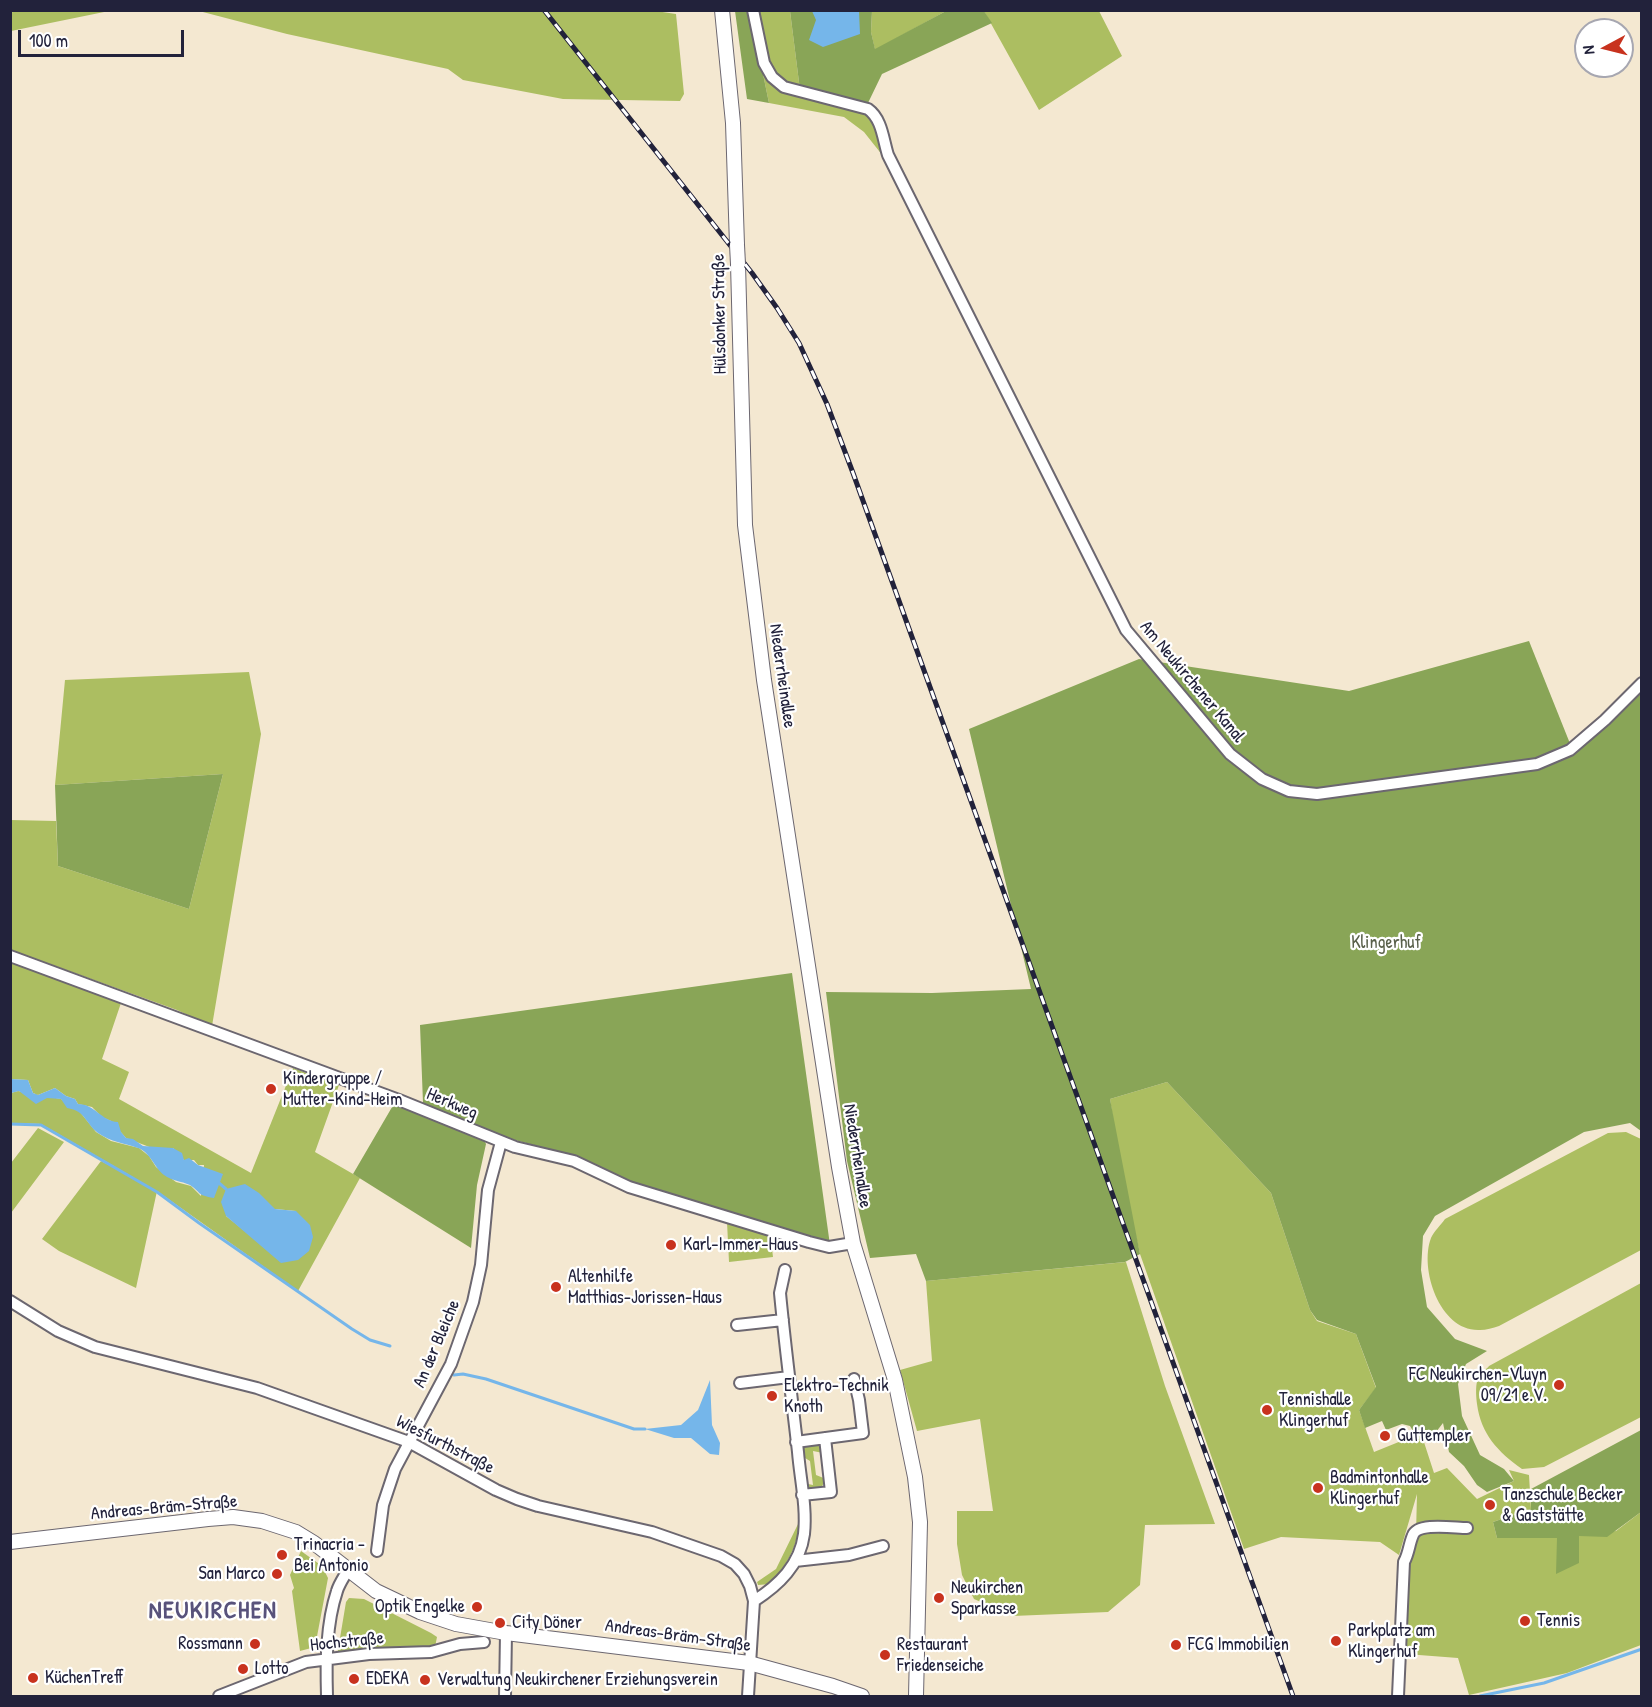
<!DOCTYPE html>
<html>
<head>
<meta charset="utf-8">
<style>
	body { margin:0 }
	#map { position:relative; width:1652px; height:1707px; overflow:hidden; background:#f4e8d1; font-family:"Patrick Hand",sans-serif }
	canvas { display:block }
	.frame { position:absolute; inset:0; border:12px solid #22223b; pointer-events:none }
	.north { position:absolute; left:1574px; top:18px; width:60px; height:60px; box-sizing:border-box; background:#fff; border:2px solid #a7a7b1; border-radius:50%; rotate:263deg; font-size:16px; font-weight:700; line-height:24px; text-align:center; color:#22223b }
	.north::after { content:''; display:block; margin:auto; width:21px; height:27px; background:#c8321e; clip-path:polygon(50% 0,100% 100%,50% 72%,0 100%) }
	.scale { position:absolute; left:18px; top:30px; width:166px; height:27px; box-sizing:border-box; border:3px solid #22223b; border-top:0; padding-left:8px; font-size:18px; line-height:21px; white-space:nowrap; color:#22223b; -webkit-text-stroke:4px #fff; paint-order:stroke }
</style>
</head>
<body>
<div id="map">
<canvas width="1652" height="1707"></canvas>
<div class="frame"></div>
<div class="north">N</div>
<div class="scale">100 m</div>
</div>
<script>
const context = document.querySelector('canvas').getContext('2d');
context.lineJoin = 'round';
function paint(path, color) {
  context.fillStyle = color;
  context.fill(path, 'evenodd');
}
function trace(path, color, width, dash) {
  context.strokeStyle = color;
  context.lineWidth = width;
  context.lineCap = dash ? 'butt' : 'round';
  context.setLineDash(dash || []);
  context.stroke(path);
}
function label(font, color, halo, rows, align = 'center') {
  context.font = font + ' "Patrick Hand",sans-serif';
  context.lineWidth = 4.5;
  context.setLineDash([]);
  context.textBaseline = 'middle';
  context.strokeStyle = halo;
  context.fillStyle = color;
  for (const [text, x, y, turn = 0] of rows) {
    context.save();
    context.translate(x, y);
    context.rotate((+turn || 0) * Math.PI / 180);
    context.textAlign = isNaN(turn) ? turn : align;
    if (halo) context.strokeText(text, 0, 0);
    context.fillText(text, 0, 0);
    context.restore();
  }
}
paint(new Path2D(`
	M15 10 109 11 11 31 10 14Z
	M649 10 676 14 684 94 680 101 563 99 463 80 448 69 287 34 199 11Z
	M750 11H790L801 98 856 100 868 103 883 156 864 132 844 117 769 103Z
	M872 11H946L875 50 871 32Z
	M984 11H1099L1122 56 1039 110Z
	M249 672 261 734 212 1026 177 1010 11 950 10 820 56 821 58 866 189 909 223 774 55 785 65 680Z
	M10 959 122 1000 102 1059 129 1072 119 1099 251 1173 293 1068 339 1085 315 1152 360 1178 298 1291 157 1191 136 1288 59 1251 42 1239 101 1161 136 1179 41 1124 11 1123V1093L18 1091 61 1099 80 1112 96 1132 111 1141 139 1148 149 1156 156 1167 176 1182 191 1186 201 1196 204 1165H198L194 1160H184L173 1148H152L126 1138 111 1121 102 1117 92 1107 78 1104 75 1099 66 1096 55 1088 38 1095 33 1093 28 1080 11 1079ZM275 1209 296 1211 246 1232 226 1216Z
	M1167 1082 1271 1193 1310 1310 1317 1321 1356 1334 1376 1388 1359 1410 1374 1452 1421 1433 1434 1473 1447 1468 1477 1499 1514 1481 1509 1470 1529 1475 1531 1509 1493 1522 1497 1538H1557V1573L1579 1536 1616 1531 1641 1512V1645L1567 1673 1469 1695 1458 1658 1406 1654 1409 1567 1416 1534 1417 1494 1399 1555 1380 1542 1281 1537 1244 1549 1140 1254 1121 1171 1110 1099Z
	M38 1128 64 1142 11 1213V1163Z
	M1626 1132 1641 1139V1250L1499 1326C1493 1328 1486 1330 1480 1330 1440 1332 1419 1269 1431 1238 1434 1231 1441 1225 1445 1219L1608 1133Z
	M727 1222 770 1233 773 1257 729 1262Z
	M1126 1262 1165 1386 1215 1524 1145 1525 1140 1585 1108 1612 1013 1616 974 1599 962 1575 957 1544V1511H993L980 1419 917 1431 900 1370 932 1361 926 1281Z
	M1641 1283V1417L1544 1467 1522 1469C1498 1452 1481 1434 1477 1404 1476 1396 1475 1383 1479 1376 1481 1372 1487 1369 1489 1366Z
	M813 1443 818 1445 823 1453 813 1451 816 1475 826 1479 821 1488 810 1490 805 1487 803 1483 813 1485 810 1461 800 1455 803 1447Z
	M799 1522C798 1547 786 1566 770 1584L758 1585 757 1582 776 1569Z
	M301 1551 322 1566 328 1578 315 1647 300 1651 292 1591 294 1588 290 1575Z
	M349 1598 364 1599 431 1633 437 1637 435 1647 337 1656 346 1602Z`), '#acbe61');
paint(new Path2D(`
	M735 11H750L769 103 747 99Z
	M790 11H872L871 32 875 49 946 11H984L992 23 882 74 868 103 856 100 801 98Z
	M1529 641 1571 746 1641 685V1131L1630 1123 1584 1132 1435 1216 1423 1236 1421 1270 1427 1307 1455 1339 1487 1351 1466 1364 1458 1384 1462 1416 1480 1455 1504 1469 1514 1481 1487 1492 1477 1485 1464 1466 1449 1452 1443 1423 1436 1432 1428 1434 1413 1431 1410 1426 1402 1424 1386 1430 1382 1421 1365 1428 1359 1410 1376 1387 1356 1334 1317 1320 1310 1310 1271 1193 1167 1082 1110 1099 1140 1254 1125 1262 926 1281 916 1254 870 1258 847 1161 826 992 932 993 1031 989 969 729 1139 659 1349 691Z
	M223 774 189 909 58 866 55 785Z
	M792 973 830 1245 630 1183 576 1156 511 1139 423 1103 420 1025Z
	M395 1102 484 1140 486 1144 477 1185 471 1248 353 1174Z
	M1641 1430V1512L1607 1537 1579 1536V1563L1556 1574 1557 1538H1497L1493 1522 1531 1509V1489Z`), '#89a557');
paint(new Path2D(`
	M812 11H859L860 34 823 47 809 40 816 20Z
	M11 1079 28 1080 33 1093 38 1095 55 1088 66 1096 75 1099 78 1104C95 1104 101 1121 118 1122L121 1132 126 1138 133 1139 143 1146 173 1148 182 1153 184 1160 189 1158 198 1165 223 1174 214 1198C196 1195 202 1193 190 1185 181 1181 172 1181 164 1175 154 1167 150 1152 138 1148 124 1143 111 1142 98 1133 85 1123 86 1111 67 1108L61 1099 47 1098 36 1104 19 1091 11 1093Z
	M245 1184 259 1193 275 1209 296 1211 310 1225 313 1237 309 1251 298 1260 281 1263 226 1216 221 1202 226 1189Z
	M710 1380 712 1425 720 1443 719 1455 710 1454 691 1438H674L645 1429 681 1425 698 1410Z`), '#75b6ea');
trace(new Path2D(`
	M10 1124 41 1125 157 1192 199 1223 352 1329 370 1340 390 1346
	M219 1183 226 1189
	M454 1375 463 1374 486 1379 634 1429H645
	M1480 1696 1544 1683 1642 1649`), '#75b6ea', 3);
const minor = new Path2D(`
	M753 10 764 63 772 77 784 87 868 109C882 119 883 139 888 155L1126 630 1230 754 1262 779 1289 791 1317 794 1537 764 1570 750 1605 720 1642 683
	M10 956 399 1100 515 1147 574 1161 629 1187 809 1242 829 1247 853 1243
	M10 1301 58 1331 95 1347 257 1388 409 1442 496 1490 517 1499 538 1506 652 1532 721 1556 735 1564 744 1574 750 1586 754 1601 748 1696
	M737 1325 783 1320
	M740 1383 789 1377
	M796 1442 863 1433 859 1400 854 1379
	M802 1495 831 1492 825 1438
	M377 1551 383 1505 395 1469 451 1364 473 1302 481 1265 488 1190 501 1142
	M795 1561 849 1555 883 1546
	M754 1601C779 1585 800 1565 804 1534 807 1507 800 1478 798 1452 792 1399 785 1346 780 1293L785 1270
	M219 1696 306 1662 369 1654 431 1652 460 1644 484 1642
	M327 1696C326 1662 326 1624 337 1591 339 1584 344 1577 348 1570
	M505 1696 506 1633
	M1398 1696 1404 1562C1409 1553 1409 1544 1413 1535 1418 1522 1454 1528 1467 1528`);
const major = new Path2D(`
	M722 10 733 123 737 245
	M738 264 745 525 764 680 839 1167 853 1243 895 1380 915 1477 920 1522 916 1696
	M10 1542 208 1519 233 1517 262 1521 296 1532 314 1543 376 1591 420 1612 456 1624 506 1633 749 1663 833 1686 862 1696`);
trace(minor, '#6c6770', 14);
trace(major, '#6c6770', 16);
trace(minor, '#fff', 10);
trace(major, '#fff', 14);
const rail = new Path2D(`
	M544 10 752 273 777 308 799 343 827 404 853 473 1293 1696`);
trace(rail, '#22223b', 5);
trace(rail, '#fff', 3, [9]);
const majorBridge = new Path2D(`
	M737 245 738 264`);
trace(majorBridge, '#6c6770', 16, []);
trace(majorBridge, '#fff', 14);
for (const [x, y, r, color] of [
	[271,1089,6,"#c8321e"],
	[671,1245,6,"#c8321e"],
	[556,1287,6,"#c8321e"],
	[1559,1385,6,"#c8321e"],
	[772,1396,6,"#c8321e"],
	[1267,1410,6,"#c8321e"],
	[1385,1436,6,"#c8321e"],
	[1318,1488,6,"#c8321e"],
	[1490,1505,6,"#c8321e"],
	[282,1555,6,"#c8321e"],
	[277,1574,6,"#c8321e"],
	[939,1598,6,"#c8321e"],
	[477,1607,6,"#c8321e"],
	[1525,1621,6,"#c8321e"],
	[500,1623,6,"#c8321e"],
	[1336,1641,6,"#c8321e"],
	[255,1644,6,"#c8321e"],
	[1176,1645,6,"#c8321e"],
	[885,1655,6,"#c8321e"],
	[243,1669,6,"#c8321e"],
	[33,1678,6,"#c8321e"],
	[354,1679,6,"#c8321e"],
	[425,1680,6,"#c8321e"]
]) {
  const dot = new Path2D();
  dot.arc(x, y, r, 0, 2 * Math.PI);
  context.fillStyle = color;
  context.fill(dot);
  trace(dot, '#fff', 2);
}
label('18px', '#22223b', '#fff', [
	["Hülsdonker Straße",720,314,-91],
	["Niederrheinallee",782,676,82],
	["Am Neukirchener Kanal",1192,682,50],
	["Herkweg",452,1104,23],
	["Niederrheinallee",857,1156,81],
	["An der Bleiche",437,1344,-67],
	["Wiesfurthstraße",445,1445,27],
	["Andreas-Bräm-Straße",164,1508,-5],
	["Andreas-Bräm-Straße",678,1636,8],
	["Hochstraße",347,1642,-6]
]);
label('18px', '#59604a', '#fff', [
	["Klingerhuf",1386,943]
]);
label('18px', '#22223b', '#fff', [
	["Kindergruppe /",283,1079],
	["Mutter-Kind-Heim",283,1100],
	["Karl-Immer-Haus",683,1245],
	["Altenhilfe",568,1277],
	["Matthias-Jorissen-Haus",568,1298],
	["FC Neukirchen-Vluyn",1547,1375,"right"],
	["09/21 e.V.",1547,1396,"right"],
	["Elektro-Technik",784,1386],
	["Knoth",784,1407],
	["Tennishalle",1279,1400],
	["Klingerhuf",1279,1421],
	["Guttempler",1397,1436],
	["Badmintonhalle",1330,1478],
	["Klingerhuf",1330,1499],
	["Tanzschule Becker",1502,1495],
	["& Gaststätte",1502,1516],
	["Trinacria -",294,1545],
	["Bei Antonio",294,1566],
	["San Marco",265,1574,"right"],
	["Neukirchen",951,1588],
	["Sparkasse",951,1609],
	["Optik Engelke",465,1607,"right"],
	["Tennis",1537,1621],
	["City Döner",512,1623],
	["Parkplatz am",1348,1631],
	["Klingerhuf",1348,1652],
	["Rossmann",243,1644,"right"],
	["Restaurant",897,1645],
	["Friedenseiche",897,1666],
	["FCG Immobilien",1188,1645],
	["Lotto",255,1669],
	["KüchenTreff",45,1678],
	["EDEKA",366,1679],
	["Verwaltung Neukirchener Erziehungsverein",437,1680]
], 'left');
context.letterSpacing = '1.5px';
label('bold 24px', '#58527b', '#fff', [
	["NEUKIRCHEN",213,1612]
]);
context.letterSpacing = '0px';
</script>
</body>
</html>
